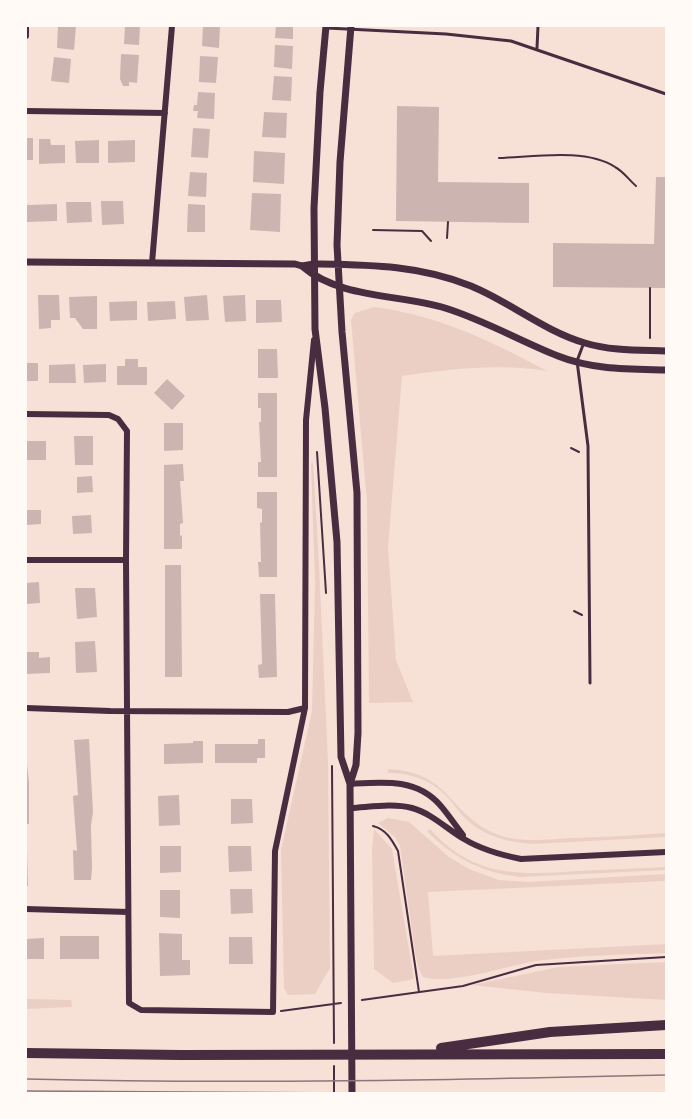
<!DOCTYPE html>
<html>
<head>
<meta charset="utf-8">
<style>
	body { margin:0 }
	#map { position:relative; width:692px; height:1119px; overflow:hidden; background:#f7e1d7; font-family:Lato,sans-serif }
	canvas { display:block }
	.frame { position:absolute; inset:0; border:27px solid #fffaf5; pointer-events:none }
</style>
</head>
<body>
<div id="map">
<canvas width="692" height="1119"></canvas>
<div class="frame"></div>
</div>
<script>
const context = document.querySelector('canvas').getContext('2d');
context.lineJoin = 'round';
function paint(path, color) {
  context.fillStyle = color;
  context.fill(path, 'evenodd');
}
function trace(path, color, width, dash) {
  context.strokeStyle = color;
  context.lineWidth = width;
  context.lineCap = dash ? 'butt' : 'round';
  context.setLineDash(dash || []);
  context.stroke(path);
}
paint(new Path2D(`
	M374 307C440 316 489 340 547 371 501 363 448 369 402 376L388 547 396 660 413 702 369 703 367 502 351 320 355 313Z
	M311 463H313L319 564 328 762 330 968 315 994 288 995 284 988 281 850 312 711 315 583Z
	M388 769C451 772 447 812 494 833 519 844 548 839 575 838 606 837 636 835 666 833V837L532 844C508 842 486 837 468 821 461 815 456 807 450 800 434 781 412 773 388 773Z
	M388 818 409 822 449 857 469 869 499 880 527 882 666 874V881L428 892 433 956 666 944V953C623 955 580 955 537 961 508 965 450 986 423 977L419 970 415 952 400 846 395 837 378 823Z
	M374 829 392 849 414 979 393 983 374 969 372 851Z
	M430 829C474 878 518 875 578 871 608 870 637 868 666 867V870L520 877C483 873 453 858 427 831Z
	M666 962V1000L546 993 472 985 559 967Z
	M26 999 71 1000 72 1007 26 1009Z`), '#ebcfc5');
paint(new Path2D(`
	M58 26H76L74 50 57 48Z
	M125 26H140L139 45 124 44Z
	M203 26H220L219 48 202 46Z
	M276 26H293V39L275 38Z
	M275 45 293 46 292 69 274 67Z
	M121 54 139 55 137 83 129 82V86H123L120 79Z
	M200 56 218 57 216 83 199 82Z
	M54 57 71 59 69 83 51 81Z
	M274 76 292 77 291 101 272 100Z
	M198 92 215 93 214 119 197 118 198 111H193L194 105H197Z
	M397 106 439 107 438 182 529 183V223L396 221Z
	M264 112 287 113 286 138 262 137Z
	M193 128 210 129 208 158 191 157Z
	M26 138H33V160H26Z
	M39 139H50L51 145H65V163L39 164Z
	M99 140V163H76L75 141Z
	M135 140V162L108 163V141Z
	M254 151 285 153 284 184 253 182Z
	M190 172 207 173 206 197 188 196Z
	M656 177H666V288L553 287V243L654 244Z
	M252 193 281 194 280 232 250 230Z
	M101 201H123L124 224 102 225Z
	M66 202H91L92 222 67 223Z
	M57 204V221L27 222V205Z
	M188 204 205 205V232H187Z
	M38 295H59L60 320H51V328L39 329Z
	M207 295 209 320 186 321 184 297Z
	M245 295 246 321 225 322 223 296Z
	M97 296V329H83L75 318H70L69 297Z
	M256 300H281L282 322 256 323Z
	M137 301V320L110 321 109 302Z
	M175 301 176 319 148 321 147 302Z
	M258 349H277L278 378H258Z
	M125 359H138V367H147V385H117V366H125Z
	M26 363H38V381H26Z
	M75 364 76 383H49V365Z
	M106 364V382L84 383 83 365Z
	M167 379 185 396 172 410 154 393Z
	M258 393H277V477H258V462H261L259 422H261V408H258Z
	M164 423H183V450L164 451Z
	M74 436H93V465H75Z
	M26 441H46V460H26Z
	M183 464 184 481H180L183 523 180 524V536L182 535V549H164V465Z
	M92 476 93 492 77 493V477Z
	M257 492H277V577H259L258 562H261L260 522 262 523V509L257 508Z
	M26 510H41V524L26 525Z
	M91 515 92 533 73 534 72 516Z
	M165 565H181L182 677H165Z
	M39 582 40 603 26 604V583Z
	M75 588H95L97 617 77 619Z
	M260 594H275L277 677 259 678 258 665 262 664Z
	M95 641 97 672 76 673 75 642Z
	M26 652H39V658L50 657V673L26 674Z
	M89 739 93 812 91 825 92 868 91 880H74L73 850 77 851 73 796 78 795 74 740Z
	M258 739H265V758H257V763H215V744H258Z
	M193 741H203V763L164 764V744L193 743Z
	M26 764H27L29 783V824H26Z
	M179 795 180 825 159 826 158 796Z
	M231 799H252L253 823 231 824Z
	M160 846H181V872L160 873Z
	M228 846H251L252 871 229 872Z
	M26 848H27L28 886H26Z
	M230 889H252L253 913 231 914Z
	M160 890H180V918L160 917Z
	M159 933 182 934V960H190V975L160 976Z
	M60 936H99V959H60Z
	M229 937H252L253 964H229Z
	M44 938V959H26V939Z`), '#ccb4b1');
trace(new Path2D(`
	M499 158C533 157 586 148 615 167 623 171 629 180 636 186
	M373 230 422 231 431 241
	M447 238 448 222
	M650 288V338
	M571 448 579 452
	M317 452 326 593
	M574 611 582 615
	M332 766 334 1043
	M373 826C386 829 392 840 398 851L419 992
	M362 1000 463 986 536 965 666 957
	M281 1011 341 1003
	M334 1094V1066`), '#4a2c40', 2);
trace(new Path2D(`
	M327 28 446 34 511 41 666 94
	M537 48 538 26
	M583 345 577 361 588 446 590 683`), '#4a2c40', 3);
trace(new Path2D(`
	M26 36V26
	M26 111 165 113
	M152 263 172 26
	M26 414 109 415 118 419 127 431 126 560 129 1003 141 1010 273 1012 275 851 305 708 306 420 314 340
	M26 560H126
	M26 708 110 711 288 712 305 708
	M350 784C383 782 416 778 440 805 448 814 455 825 463 835
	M351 808C370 807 393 803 412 808 431 813 447 829 464 839 482 850 501 855 521 859L666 852
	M26 909 128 912`), '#4a2c40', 6);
trace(new Path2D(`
	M326 26 320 92 314 208 315 329 325 408 337 542 341 757 350 784 352 1094
	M26 262 295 264 302 266 314 264C370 265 418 265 471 286 510 302 544 331 585 343 611 351 640 350 666 351
	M302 266C340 299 399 294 445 308 484 320 520 341 558 356 593 370 630 369 666 370
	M350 784 356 765 358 733 357 493 342 332 337 245 340 162 351 26`), '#4a2c40', 7);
trace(new Path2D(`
	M441 1048 550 1032 666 1025
	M26 1053 181 1055 666 1054`), '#4a2c40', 10);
trace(new Path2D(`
	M26 1079C239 1084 453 1080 666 1075
	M26 1091 514 1094`), '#8f747c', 1.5);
</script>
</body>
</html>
